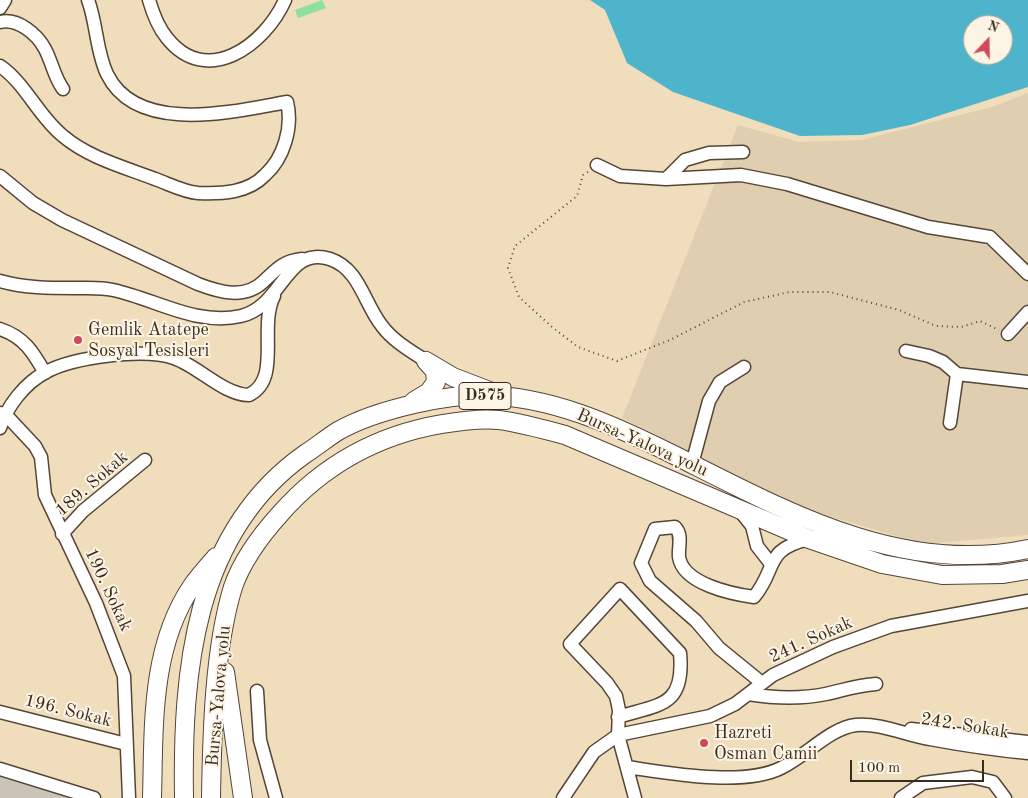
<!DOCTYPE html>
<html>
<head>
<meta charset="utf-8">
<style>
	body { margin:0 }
	#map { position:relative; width:1028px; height:798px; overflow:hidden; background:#efddbb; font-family:"Old Standard TT",serif }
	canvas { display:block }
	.north { position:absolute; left:963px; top:15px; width:50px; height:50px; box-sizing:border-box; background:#fcf5e5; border:1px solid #afa495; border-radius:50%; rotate:21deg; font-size:14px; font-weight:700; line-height:20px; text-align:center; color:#3b2a1e }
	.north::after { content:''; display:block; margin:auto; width:18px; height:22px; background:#d1495b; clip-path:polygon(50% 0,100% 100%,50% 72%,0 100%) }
	.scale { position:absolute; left:850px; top:760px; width:134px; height:22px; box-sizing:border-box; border:2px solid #3b2a1e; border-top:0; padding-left:6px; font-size:15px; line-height:18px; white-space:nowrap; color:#3b2a1e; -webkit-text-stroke:4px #fcf5e5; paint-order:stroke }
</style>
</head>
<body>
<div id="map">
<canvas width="1028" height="798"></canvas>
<div class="north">N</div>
<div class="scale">100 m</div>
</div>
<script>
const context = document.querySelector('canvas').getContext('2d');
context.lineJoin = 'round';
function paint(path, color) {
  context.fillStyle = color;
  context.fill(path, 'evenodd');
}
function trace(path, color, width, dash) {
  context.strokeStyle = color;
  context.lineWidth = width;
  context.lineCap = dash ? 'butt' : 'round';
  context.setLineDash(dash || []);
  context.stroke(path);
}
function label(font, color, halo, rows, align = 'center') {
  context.font = font + ' "Old Standard TT",serif';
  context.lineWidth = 4;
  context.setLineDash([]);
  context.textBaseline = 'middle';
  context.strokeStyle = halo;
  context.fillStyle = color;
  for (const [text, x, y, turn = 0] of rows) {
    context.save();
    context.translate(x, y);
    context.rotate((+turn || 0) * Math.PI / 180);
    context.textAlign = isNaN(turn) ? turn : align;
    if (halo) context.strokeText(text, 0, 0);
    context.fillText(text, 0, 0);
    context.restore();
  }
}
paint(new Path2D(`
	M1028 93V535L923 544 802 508 622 418 738 125 799 142 862 140 995 106Z`), '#e0ceb1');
paint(new Path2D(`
	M0 773 86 798H0Z`), '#cac3b8');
paint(new Path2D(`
	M322 0 326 8 298 18 295 10Z`), '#8fdf9f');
paint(new Path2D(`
	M590 0H1028V87L910 125 862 135 800 136 673 92 627 63 605 10ZM973 25H1003V55H973Z`), '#4db4cb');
const minor = new Path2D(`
	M149 0C153 14 158 27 167 38 207 88 265 45 285 0
	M0 8 5 0
	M0 22C18 18 37 34 45 49 52 62 54 77 63 89
	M0 66C26 84 38 116 63 136 89 158 124 167 155 179 169 184 184 192 198 193 222 194 248 193 265 175 284 158 293 127 287 102 236 111 137 136 107 74 96 51 97 24 88 0
	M597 165 620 176 666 179 741 175 787 184 928 227 990 237 1028 274
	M0 176 33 203 62 220 198 284C219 292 245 300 264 281 277 269 283 261 302 259
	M666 179 685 160 709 153 743 152
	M0 281C24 288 50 288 75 288 88 288 100 287 113 290 155 299 196 326 241 316 283 306 286 245 330 259 360 269 364 304 382 326 393 341 411 351 426 361
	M0 329C24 337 33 352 45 373
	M1008 334 1028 312
	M906 351 929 356 943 362 957 374 1028 382
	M0 413 6 415 35 446 41 457 45 495 96 603 124 676 129 798
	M950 423 957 374
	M0 428C7 406 25 383 46 372 74 357 143 348 174 358 198 366 224 395 249 395 282 379 258 327 274 296
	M692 464 709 401 720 382 744 367
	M740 511 752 526 757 546 771 564
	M62 534 83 511 145 460
	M762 683 719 648 696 621 650 581 641 563 655 529 675 527C683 535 678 547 679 557 683 584 732 594 754 597 778 568 763 550 809 539
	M257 691 260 740 276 798
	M748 694C773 698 801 699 826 694 844 690 858 685 876 684
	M0 712 126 744
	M618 717C660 704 685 707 680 653L620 589 570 644 607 683 616 696 619 710 618 735 635 798
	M911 729 1028 742
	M627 767C669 773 743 787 781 768 806 756 830 728 856 725 882 723 905 735 930 739 962 745 996 750 1028 753
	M0 769 94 798
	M563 798 594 752 618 735 710 716 735 704 773 675 833 647 891 626 1028 601
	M901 798 923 783 972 777 993 782 1005 798`);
const highway = new Path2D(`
	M414 401 429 392 436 382 435 371 426 361 453 377 492 392
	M225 672 243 798
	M152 798C154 727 150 648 192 586 199 576 208 566 216 557
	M184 798C182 673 193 533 305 454 316 447 327 438 338 431 361 418 388 410 414 404 436 399 460 395 482 395 551 396 614 425 674 455 784 510 900 576 1028 549
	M211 798C212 733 214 649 233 587 242 561 262 534 280 514 324 464 377 435 442 424 460 421 480 418 499 420 521 423 543 429 565 435L809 539 882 564 942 575 1002 574 1028 570`);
trace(minor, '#564536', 15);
trace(highway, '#564536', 20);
trace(new Path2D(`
	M588 172 583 175 577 196 515 246 508 268 519 297 552 327 578 347 617 361 670 340 744 302 790 292H830L899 310 936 326 961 327 980 321 999 330`), '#564536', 2, [1, 4]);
trace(minor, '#fff', 12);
trace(highway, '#fff', 18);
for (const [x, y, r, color] of [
	[78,340,5,"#d1495b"],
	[704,743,5,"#d1495b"]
]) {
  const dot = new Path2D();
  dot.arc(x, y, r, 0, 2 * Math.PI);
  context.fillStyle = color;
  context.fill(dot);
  trace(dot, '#fcf5e5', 2);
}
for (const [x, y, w] of [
	[485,396,52]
]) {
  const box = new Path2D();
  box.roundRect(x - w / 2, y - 13.5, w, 27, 4);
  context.fillStyle = '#fcf5e5';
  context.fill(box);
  trace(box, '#3b2a1e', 1);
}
label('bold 16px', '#3b2a1e', null, [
	["D575",485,396]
]);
label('18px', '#3b2a1e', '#fcf5e5', [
	["Gemlik Atatepe",88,330],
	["Sosyal Tesisleri",88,351],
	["Hazreti",714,733],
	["Osman Camii",714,754]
], 'left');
label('18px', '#3b2a1e', '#fcf5e5', [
	["Bursa-Yalova yolu",642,443,24],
	["189. Sokak",92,484,-41],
	["190. Sokak",108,590,65],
	["241. Sokak",811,640,-24],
	["Bursa-Yalova yolu",219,696,-85],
	["196. Sokak",68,711,14],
	["242. Sokak",965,726,9]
]);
</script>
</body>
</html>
